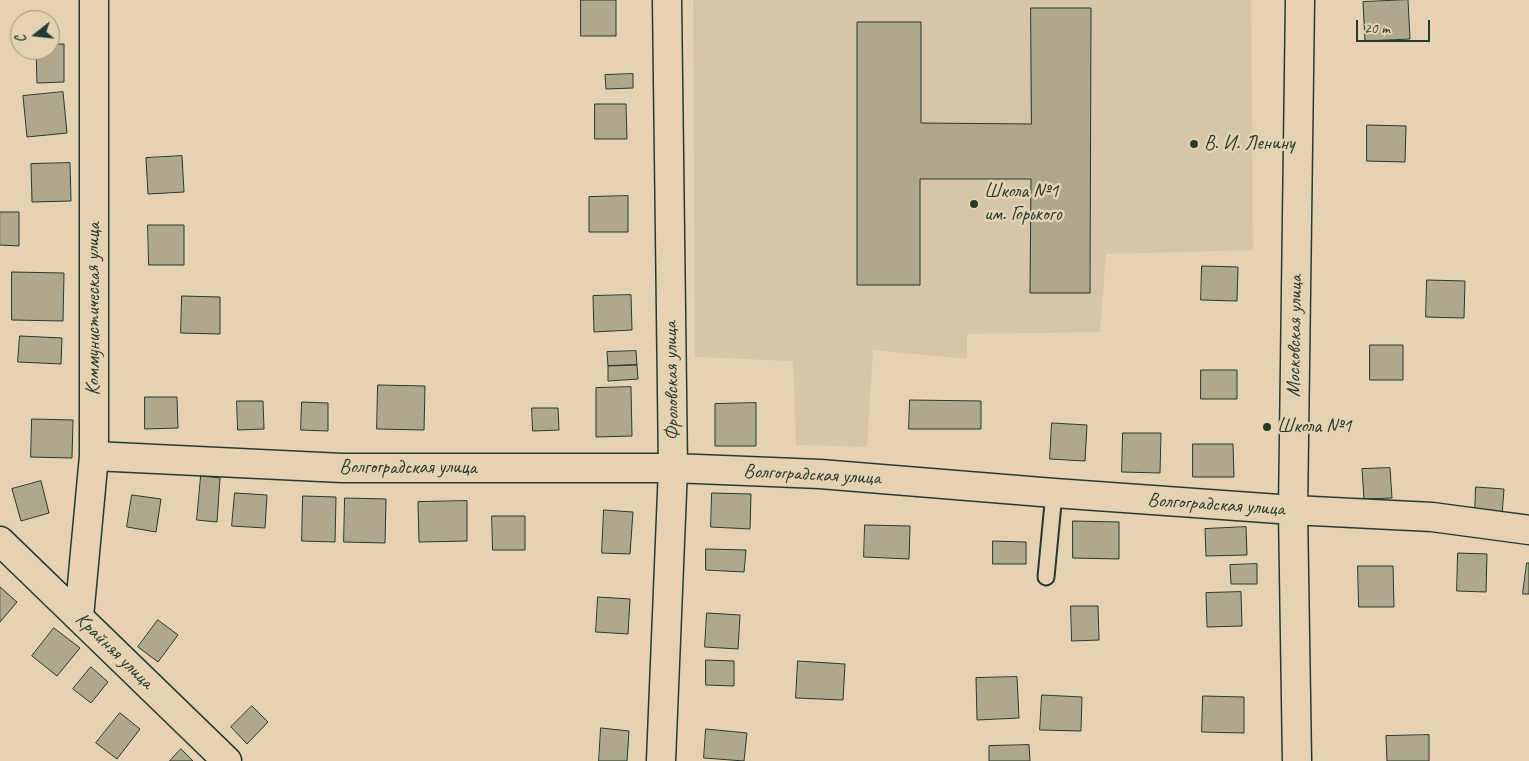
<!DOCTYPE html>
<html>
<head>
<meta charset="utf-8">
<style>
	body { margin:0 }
	#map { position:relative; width:1529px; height:761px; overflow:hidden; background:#e6d2b0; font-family:Caveat,sans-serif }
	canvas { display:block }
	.north { position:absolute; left:10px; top:10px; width:50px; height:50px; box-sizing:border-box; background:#e6d2b0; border:1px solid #96967e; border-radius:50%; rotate:254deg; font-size:14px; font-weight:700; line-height:20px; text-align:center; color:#1f3d34 }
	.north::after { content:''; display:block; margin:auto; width:18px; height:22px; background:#1f3d34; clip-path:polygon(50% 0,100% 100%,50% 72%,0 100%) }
	.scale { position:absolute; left:1356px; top:20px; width:74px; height:22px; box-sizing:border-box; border:2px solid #1f3d34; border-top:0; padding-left:6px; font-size:15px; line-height:18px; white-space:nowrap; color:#1f3d34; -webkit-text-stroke:4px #e6d2b0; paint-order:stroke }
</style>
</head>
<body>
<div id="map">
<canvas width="1529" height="761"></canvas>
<div class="north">С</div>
<div class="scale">20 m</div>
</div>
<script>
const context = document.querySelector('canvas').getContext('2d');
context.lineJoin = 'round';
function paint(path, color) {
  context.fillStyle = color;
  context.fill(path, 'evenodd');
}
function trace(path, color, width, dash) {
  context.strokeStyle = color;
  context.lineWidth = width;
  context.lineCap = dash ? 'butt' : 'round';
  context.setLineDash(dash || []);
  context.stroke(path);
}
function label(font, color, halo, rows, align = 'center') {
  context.font = font + ' Caveat,sans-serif';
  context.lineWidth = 5;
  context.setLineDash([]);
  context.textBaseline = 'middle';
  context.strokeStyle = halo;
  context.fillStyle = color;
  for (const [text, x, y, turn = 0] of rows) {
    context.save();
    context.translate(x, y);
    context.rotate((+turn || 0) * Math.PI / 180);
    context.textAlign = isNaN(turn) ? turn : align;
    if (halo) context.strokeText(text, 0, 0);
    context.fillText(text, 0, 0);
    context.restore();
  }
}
paint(new Path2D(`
	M693 0H1251L1253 250 1106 254 1100 332 967 334V359L873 350 867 447 796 445 793 361 695 357Z`), '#d6c5a6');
const building = new Path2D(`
	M581 0H616V36H581Z
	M1408 0 1410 39 1365 41 1363 2Z
	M1031 8H1091L1090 293H1030L1031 179H920V285H857V22H921V123L1031 124Z
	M50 44H64V82L37 83 36 50H50Z
	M633 74V88L606 89 605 75Z
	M63 92 67 133 27 137 23 96Z
	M595 104H626L627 139H595Z
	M1367 125 1406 126 1405 162 1367 161Z
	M182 156 184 192 148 194 146 158Z
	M70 163 71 201 32 202 31 164Z
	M628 196V232H589V197Z
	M0 212H19V246L0 245Z
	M148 225H184V265H149Z
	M1202 266 1238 267 1237 301 1201 300Z
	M12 272 64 273 63 321 12 320Z
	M1427 280 1465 281 1464 318 1426 317Z
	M631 295 632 330 594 332 593 296Z
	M182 296 220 297V334L181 333Z
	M20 336 62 338 61 364 18 362Z
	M1370 345H1403V380H1370Z
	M636 351 637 365 608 366 607 352Z
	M637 365 638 379 608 381V366Z
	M1201 370H1237V399H1201Z
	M378 385 425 386 424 430 377 429Z
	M631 387 632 436 596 437V388Z
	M145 397H177L178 428 145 429Z
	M910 400 981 401V429H909Z
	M237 401H263L264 429 238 430Z
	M302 402 328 403V431L301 430Z
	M756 403V446H715V404Z
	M532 408H558L559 430 533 431Z
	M32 419 73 420 72 458 31 457Z
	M1052 423 1087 425 1085 461 1050 459Z
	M1123 433H1161L1160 473 1122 472Z
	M1193 444H1233L1234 477H1193Z
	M1390 468 1392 498 1364 499 1362 469Z
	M201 476 220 478 217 522 197 520Z
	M41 481 49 513 21 521 12 489Z
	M1476 487 1504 489 1502 515 1475 514Z
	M235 493 267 495 265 528 232 526Z
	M712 493 751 494 750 529 711 527Z
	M132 495 161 499 156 532 127 527Z
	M303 496 336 497 335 542 302 541Z
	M345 498 386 499 385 543 344 542Z
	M467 501V541L419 542 418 502Z
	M604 510 633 512 630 554 602 553Z
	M492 516H525V550H493Z
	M1073 521 1119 522V559L1073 558Z
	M865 525 910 526 909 559 864 557Z
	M1246 527 1247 555 1206 556 1205 529Z
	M993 541 1026 542V564H993Z
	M706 549 746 550 744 572 706 570Z
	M1458 553 1487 554 1486 592 1457 591Z
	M1527 563H1529V594H1523Z
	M1257 564V584H1231L1230 565Z
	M1358 566H1393L1394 607H1359Z
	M0 587 17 602 0 622Z
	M1241 592 1242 626 1207 627 1206 593Z
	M598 597 630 599 628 634 596 632Z
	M1071 606H1098L1099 640 1072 641Z
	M707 613 740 615 738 649 705 647Z
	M158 620 178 635 158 662 138 647Z
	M54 628 80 648 57 676 32 656Z
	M706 660 734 661V686L706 685Z
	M798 661 845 664 843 700 796 698Z
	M91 667 108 682 91 703 73 689Z
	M1017 677 1019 718 977 720 976 678Z
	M1042 695 1082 697 1081 731 1040 730Z
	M1203 696 1244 697V733L1202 732Z
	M252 706 268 722 247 744 231 727Z
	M120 713 140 729 117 759 96 743Z
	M601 728 629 731 627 761H599Z
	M706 729 747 733 744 761 704 758Z
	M1429 735V761H1387L1386 736Z
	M1029 745 1030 761H989V746Z
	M181 749 193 761H170Z`);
paint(building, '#afa88d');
trace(building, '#1f3d34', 1);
const service = new Path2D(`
	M1046 577 1054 493`);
const minor = new Path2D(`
	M94 456 342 468H673L820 474 1054 493 1293 510 1432 517 1529 530
	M0 541 227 761
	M79 617 94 456V0
	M661 761 673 468 667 0
	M1297 761 1293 510 1300 0`);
trace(service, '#1f3d34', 19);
trace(minor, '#1f3d34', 31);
trace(service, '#e6d2b0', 15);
trace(minor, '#e6d2b0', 28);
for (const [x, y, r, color] of [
	[1194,144,5,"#1f3d34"],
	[974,204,5,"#1f3d34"],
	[1267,427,5,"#1f3d34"]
]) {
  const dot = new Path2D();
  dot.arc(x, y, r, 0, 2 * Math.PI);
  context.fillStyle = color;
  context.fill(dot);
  trace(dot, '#e6d2b0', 2);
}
label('20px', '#1f3d34', '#e6d2b0', [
	["В. И. Ленину",1204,144],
	["Школа №1",984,192],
	["им. Горького",984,215],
	["Школа №1",1277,427]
], 'left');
label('20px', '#1f3d34', '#e6d2b0', [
	["Коммунистическая улица",94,309,-90],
	["Московская улица",1295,336,-89],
	["Фроловская улица",672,381,-91],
	["Волгоградская улица",408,468],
	["Волгоградская улица",812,475,3],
	["Волгоградская улица",1216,505,4],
	["Крайняя улица",114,651,44]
]);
</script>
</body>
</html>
